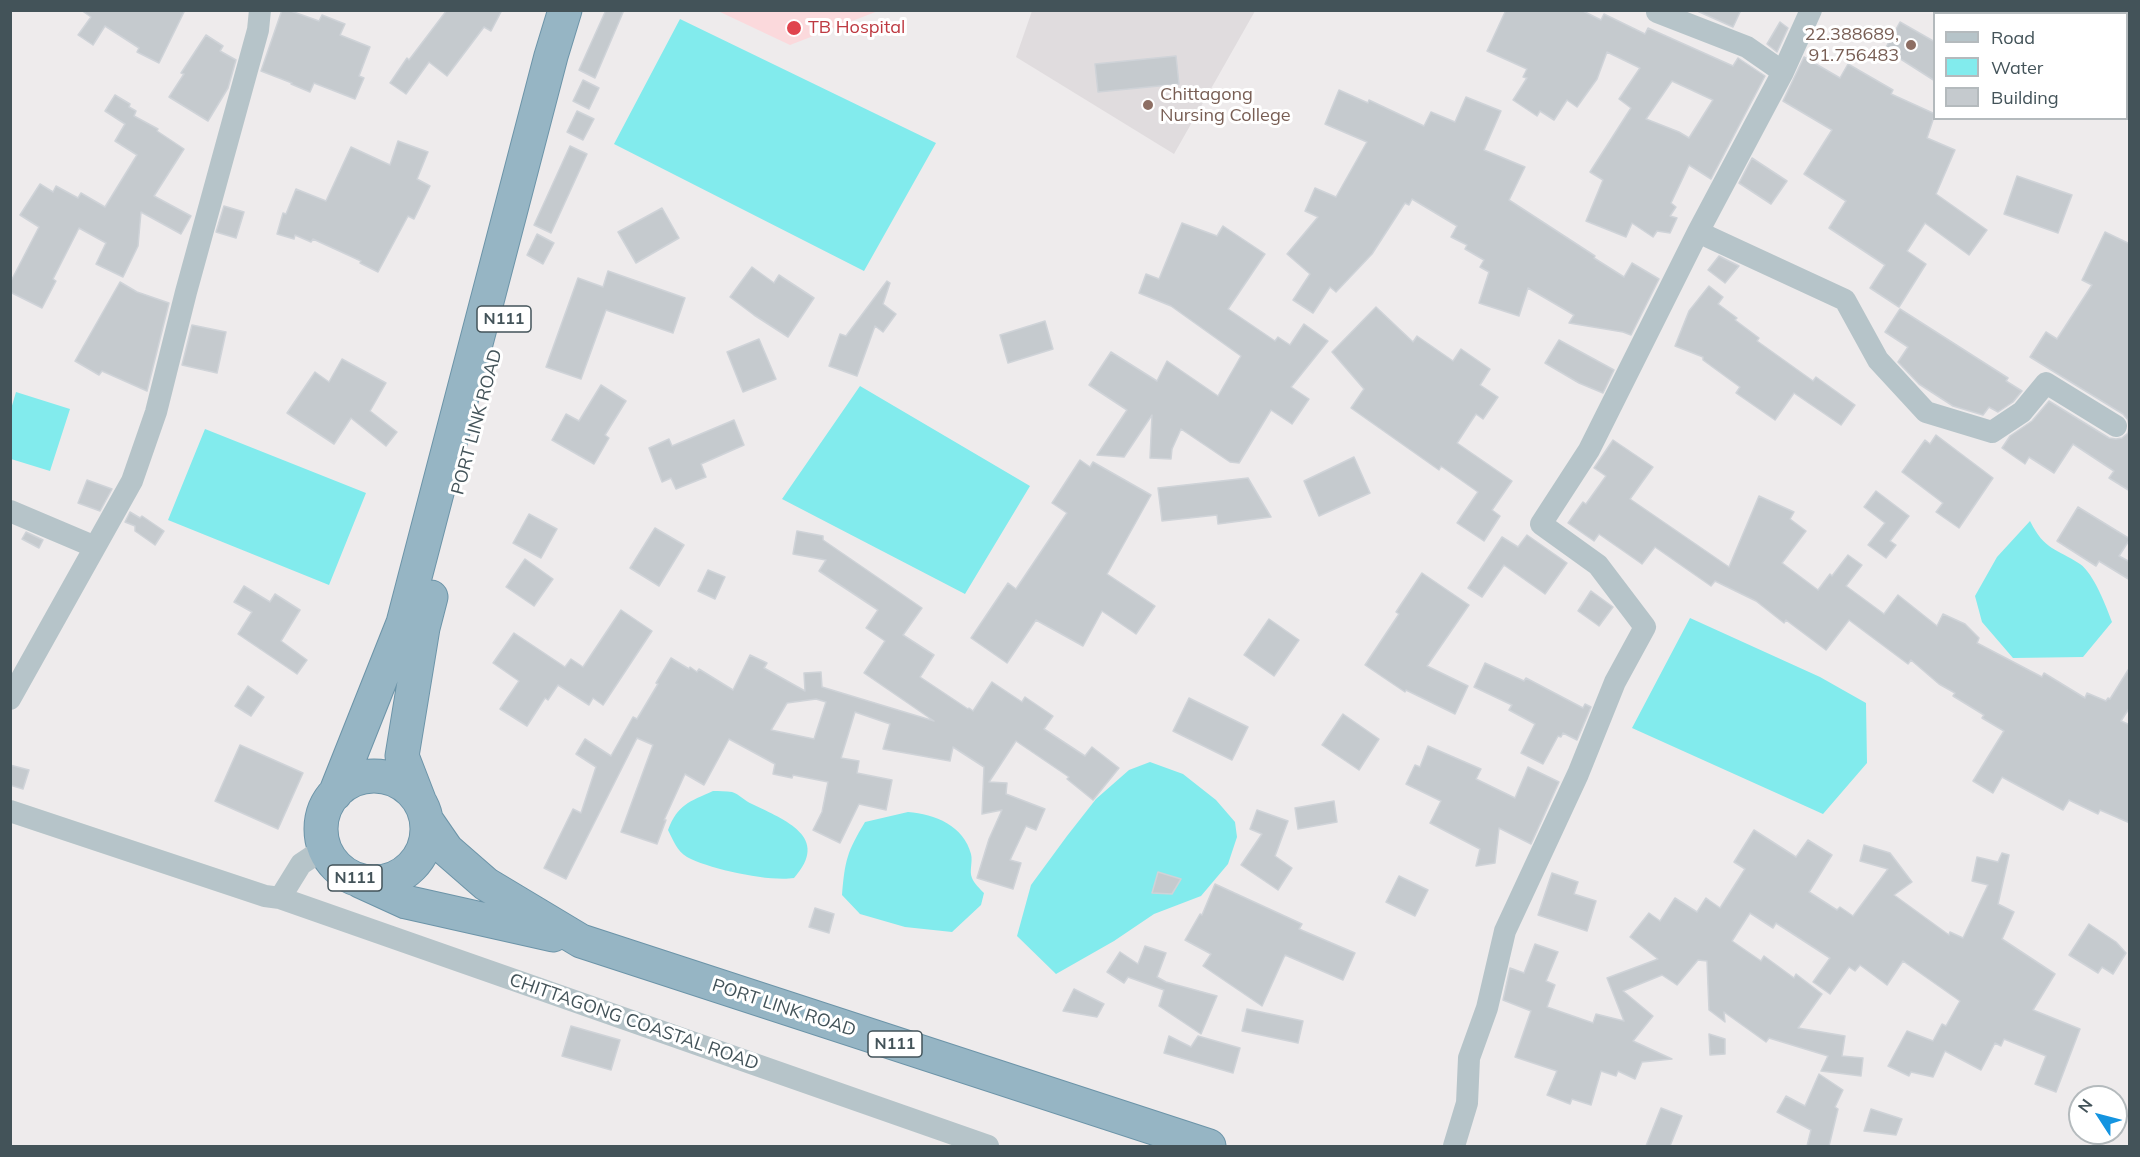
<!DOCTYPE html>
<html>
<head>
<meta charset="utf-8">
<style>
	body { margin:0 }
	#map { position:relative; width:2140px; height:1157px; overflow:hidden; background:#eeebec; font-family:Mulish,sans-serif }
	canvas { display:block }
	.frame { position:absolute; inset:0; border:12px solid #435359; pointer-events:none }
	.legend { position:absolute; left:1933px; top:12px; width:195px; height:108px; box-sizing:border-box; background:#fff; border:2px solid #b4babd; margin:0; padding:8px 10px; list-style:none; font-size:18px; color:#435359 }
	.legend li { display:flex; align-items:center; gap:12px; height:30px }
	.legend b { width:30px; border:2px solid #b4babd }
	.north { position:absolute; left:2068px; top:1085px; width:60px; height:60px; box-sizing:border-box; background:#fff; border:2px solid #b4babd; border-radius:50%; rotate:306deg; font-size:16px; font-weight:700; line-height:24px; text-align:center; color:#435359 }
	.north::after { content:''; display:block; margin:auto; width:21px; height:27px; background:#1494e0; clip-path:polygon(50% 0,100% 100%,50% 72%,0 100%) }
</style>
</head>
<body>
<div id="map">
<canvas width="2140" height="1157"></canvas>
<div class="frame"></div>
<ul class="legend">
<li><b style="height:8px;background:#b6c4c9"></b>Road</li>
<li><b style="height:16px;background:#82ebed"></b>Water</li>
<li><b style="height:16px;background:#c5cace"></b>Building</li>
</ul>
<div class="north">N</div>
</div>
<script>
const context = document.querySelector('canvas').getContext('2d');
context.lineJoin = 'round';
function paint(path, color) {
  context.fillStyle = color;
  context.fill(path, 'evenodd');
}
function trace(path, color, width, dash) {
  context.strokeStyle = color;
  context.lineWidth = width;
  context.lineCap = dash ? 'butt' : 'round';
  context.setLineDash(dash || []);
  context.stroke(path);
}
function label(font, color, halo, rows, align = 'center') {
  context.font = font + ' Mulish,sans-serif';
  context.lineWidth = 6;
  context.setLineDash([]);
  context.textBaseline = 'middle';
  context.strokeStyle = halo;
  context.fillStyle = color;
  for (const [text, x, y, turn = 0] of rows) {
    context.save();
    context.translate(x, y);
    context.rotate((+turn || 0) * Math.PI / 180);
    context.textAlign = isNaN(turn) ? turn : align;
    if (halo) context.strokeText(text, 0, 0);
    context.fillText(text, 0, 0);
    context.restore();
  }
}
paint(new Path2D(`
	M1032 11H1255L1174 154 1016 57Z`), '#e0dcde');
paint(new Path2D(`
	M718 11V10L878 11 790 45Z`), '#fbd9dc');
paint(new Path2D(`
	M680 19 936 143 864 271 614 144Z
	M860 386 1030 486 965 594 782 499Z
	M16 392 70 409 50 471 11 459V409Z
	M205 429 366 493 329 585 168 520Z
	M2030 521C2045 551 2056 548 2080 564 2094 574 2106 606 2112 622L2083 657 2013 658 1982 622 1975 596 1997 557Z
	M1690 618 1820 677 1866 703 1867 763 1823 814 1632 728Z
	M1150 762 1183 774 1216 800 1235 822 1237 837 1228 864 1201 896 1154 914 1114 941 1056 974 1017 936 1031 885 1067 836 1096 799 1129 770Z
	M713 791C719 791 726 791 732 792 739 794 745 801 752 804 785 820 831 837 794 878 769 882 709 869 687 857 677 851 673 840 668 830 678 804 689 802 713 791Z
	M908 812C935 814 964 826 971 854 973 862 969 871 972 878 974 883 980 889 984 893L981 905 952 932 905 927 860 914 842 895C845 860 847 852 865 822Z`), '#82ebed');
const building = new Path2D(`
	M81 10H185L159 63 137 52 139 48 105 26 93 45 78 35 91 17Z
	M282 10H288L319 21 322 15 345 24 340 35 370 47 359 76 364 78 355 99 314 83 310 92 291 84 292 83 261 71Z
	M447 10H502L491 31 484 27 447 76 429 62 406 94 390 83 407 58 409 60Z
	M606 10H624L595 78 579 70Z
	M1506 10H1581L1601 20 1604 14 1645 34 1648 28 1733 66 1738 58 1765 76 1711 179 1689 165 1671 203 1676 207 1670 216 1677 218 1670 233 1657 231 1653 237 1632 223 1626 237 1586 221 1603 180 1590 172 1631 108 1619 99 1640 68 1607 52 1597 79 1577 107 1567 100 1554 120 1540 111 1537 116 1513 100 1527 78 1523 77 1527 69 1487 51ZM1672 81 1713 100 1689 138 1679 132 1646 119Z
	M1695 10H1741L1733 27Z
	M1780 22 1788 28 1777 52 1767 44Z
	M1900 22 1935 42V81L1885 49Z
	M206 35 223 46 220 51 236 60 228 88 208 121 169 97 184 74 181 73Z
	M1176 56 1179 84 1098 92 1095 64Z
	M1804 57 1840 78 1848 64 1893 90 1891 94 1935 114 1927 138 1955 150 1936 194 1987 230 1969 255 1925 223 1907 251 1926 264 1899 307 1870 288 1885 265 1829 228 1846 201 1804 174 1832 130 1783 101Z
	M583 80 599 88 589 109 573 101Z
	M1339 90 1368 103 1369 100 1424 126 1431 112 1455 122 1466 97 1501 111 1484 150 1525 167 1509 200 1595 256 1594 258 1624 277 1632 263 1659 279 1631 335 1623 332 1569 323 1574 315 1528 288 1519 316 1479 303 1489 272 1480 267 1484 260 1465 249 1467 245 1451 237 1457 226 1412 199 1409 205 1405 203 1372 254 1336 292 1330 287 1313 313 1293 300 1310 274 1287 254 1318 217 1305 211 1315 188 1336 197 1367 142 1325 124Z
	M115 95 130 104 129 107 136 111 134 116 158 129 157 131 184 149 154 196 191 216 181 234 141 212 138 246 123 277 96 264 106 243 79 228 53 279 56 281 42 308 10 292V283L39 227 20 215 40 184 53 192 56 186 78 198 81 193 105 207 137 155 115 141 125 124 105 111Z
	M577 111 594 119 583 140 567 132Z
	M398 141 428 152 417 179 430 186 414 219 408 216 378 272 360 263 361 261 313 239 311 242 295 235 294 239 277 234 283 213 286 214 296 189 326 201 351 147 390 165Z
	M570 146 587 154 551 233 534 225Z
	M1752 158 1787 181 1771 204 1739 183Z
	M2017 176 2072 195 2058 233 2004 214Z
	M224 206 244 212 236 238 216 232Z
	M662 208 679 238 636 263 618 232Z
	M1182 223 1217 236 1223 226 1265 254 1228 309 1275 341 1278 337 1290 345 1304 324 1328 341 1291 387 1309 399 1292 424 1271 410 1239 463 1230 462 1181 429 1172 449 1171 459 1150 458 1152 415 1124 457 1097 455 1127 410 1089 385 1111 352 1157 381 1167 361 1218 396 1241 356 1171 306 1139 293 1146 274 1159 279Z
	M2105 232 2130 244V491L2109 478 2114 471 2073 444 2054 473 2029 457 2025 464 2002 448 2010 436 2032 421 2049 401 2109 438 2116 439 2122 438 2128 433 2129 427 2128 420 2123 414 2030 357 2046 332 2057 339 2092 285 2082 280Z
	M537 234 554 243 543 264 527 255Z
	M1719 256 1739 266 1725 283 1708 270Z
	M752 267 774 283 779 275 814 298 788 337 754 315 730 297Z
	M608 271 685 298 673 333 606 310 581 379 546 367 578 278 603 287Z
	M887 281 890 283 883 304 896 314 883 332 875 326 857 376 829 366 840 334 846 336Z
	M120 282 137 292 169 303 147 391 102 371 99 375 75 361Z
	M1709 286 1723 297 1718 304 1737 318 1735 320 1759 338 1757 341 1813 381 1816 377 1855 405 1841 425 1794 393 1775 420 1736 393 1740 387 1703 360V357L1675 346 1689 311Z
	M1376 307 1413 342 1417 336 1453 361 1461 349 1490 369 1480 385 1498 397 1483 419 1476 414 1457 443 1512 481 1492 510 1500 516 1484 541 1457 523 1478 492 1441 466 1439 470 1351 408 1364 389 1332 352Z
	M1900 309 2008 378 2006 381 2022 391 2013 402 1998 412 1989 407 1983 415 1953 406 1919 384 1898 362 1908 347 1885 332Z
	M1045 321 1053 349 1008 363 1000 335Z
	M192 325 226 332 217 373 182 365Z
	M759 339 776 379 743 392 727 352Z
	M1559 340 1614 370 1603 393 1579 383 1545 363Z
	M342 359 386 383 370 411 397 432 386 446 351 418 334 444 287 413 315 372 329 382Z
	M601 385 626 401 605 435 609 438 594 464 552 440 566 414 579 421Z
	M734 420 744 445 701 464 706 477 676 489 671 478 662 482 649 448 669 439 672 446Z
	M1936 435 1993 478 1959 528 1936 512 1943 503 1902 472 1925 440 1930 444Z
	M1613 440 1653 467 1630 499 1729 567 1759 496 1794 512 1790 519 1806 531 1782 563 1818 590 1830 574 1832 576 1848 555 1862 565 1846 586 1884 614 1898 595 1937 626 1943 614 1965 624 1979 638 1977 643 2042 677 2044 673 2085 698 2087 693 2106 701 2108 698 2110 699 2130 667V707L2121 721 2130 725V823L2100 810 2098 814 2069 800 2063 810 2002 777 1993 793 1973 781 2004 731 1982 718 1984 715 1953 696 1955 693 1939 684 1911 660 1908 664 1849 620 1826 650 1786 620 1784 623 1756 601 1715 581 1711 586 1655 547 1642 564 1599 534 1594 541 1568 523 1583 502 1586 504 1606 476 1594 468Z
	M1354 457 1370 493 1319 516 1304 481Z
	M1080 460 1090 467 1093 462 1151 495 1107 574 1155 606 1136 634 1102 611 1083 646 1036 620 1007 663 971 638 1008 583 1016 589 1067 513 1052 503Z
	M1248 478 1271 517 1218 524 1217 515 1162 521 1158 488Z
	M87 480 112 489 100 511 78 503Z
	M1876 491 1909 516 1890 541 1896 545 1886 558 1868 545 1885 523 1864 507Z
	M2078 507 2130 539 2119 556 2130 562V580L2099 561 2096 566 2057 541Z
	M130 512 140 518 142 516 164 531 155 545 135 531V526L125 522Z
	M529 514 557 529 541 558 513 543Z
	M655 528 684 545 659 586 630 568Z
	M797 531 823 536V540L922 608 903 635 934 655 920 677 968 709 969 708 973 711 992 682 1022 702 1025 697 1053 716 1044 729 1085 756 1092 747 1119 768 1093 800 1067 779 1069 777 1016 741 989 782 1007 783 1006 794 1045 809 1036 830 1026 826 1010 860 1021 863 1013 889 977 878 989 839 1002 810 982 814 984 767 953 747 950 761 883 749 890 724 855 712 841 758 859 761 857 773 892 780 886 810 859 804 840 843 813 830 822 812 828 782 793 775 792 778 773 774 775 764 729 739 704 785 685 774 664 820H666L657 844 621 832 653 745 637 738 566 879 544 868 573 809 581 813 596 767 576 754 585 739 611 756 633 717 637 719 658 684 656 683 671 658 689 669 690 667 697 672 699 669 733 690 750 655 767 663 764 668 805 691 804 673 821 672 822 687 934 721 864 673 885 641 866 628 878 610 819 571 826 560 793 554ZM816 699 826 702 814 739 771 730 787 703Z
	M26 532 43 540 39 548 22 539Z
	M1527 535 1567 563 1545 594 1504 565 1482 597 1468 588 1502 537 1518 547Z
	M525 559 553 579 534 606 506 587Z
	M708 570 725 577 715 599 698 591Z
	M1422 573 1469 605 1427 666 1468 686 1455 714 1406 690 1405 692 1365 665 1399 614 1396 612Z
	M244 586 270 602 275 594 300 610 281 641 307 660 297 674 238 634 252 612 234 602Z
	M1591 591 1613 607 1599 626 1578 611Z
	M621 610 652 631 603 705 593 698 589 705 558 685 548 700 545 698 527 726 500 709 519 681 493 663 514 633 565 667 571 659 583 667Z
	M1269 619 1299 640 1274 676 1244 655Z
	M1485 663 1524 681 1526 678 1583 708 1585 704 1591 707 1577 740 1563 733 1561 737 1558 736 1543 764 1521 753 1535 724 1509 710 1512 705 1474 687Z
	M248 686 264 697 251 716 235 706Z
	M1189 698 1248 727 1232 760 1173 731Z
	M1343 714 1379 739 1359 770 1322 745Z
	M240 745 303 773 278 829 215 801Z
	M1428 746 1481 769 1476 779 1515 798 1528 767 1559 782 1531 844 1499 828 1495 863 1476 866 1480 849 1430 823 1441 801 1406 784 1415 765 1420 767Z
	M10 765 29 770 23 789 10 785Z
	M1334 801 1337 822 1298 829 1295 808Z
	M1257 810 1288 821 1275 856 1292 868 1278 890 1241 865 1262 834 1250 829Z
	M1754 830 1796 857 1808 840 1832 855 1809 892 1837 910 1840 907 1853 916 1888 869 1860 861 1864 845 1890 853 1912 882 1894 895 1949 935 1950 932 1963 938 1988 885 1972 881 1977 857 1998 862 2002 853 2009 855 1998 904 2014 912 2002 939 2055 974 2033 1010 2080 1029 2056 1092 2035 1084 2046 1056 2004 1039 2001 1046 1995 1043 1981 1070 1945 1051 1933 1077 1911 1072 1909 1076 1888 1066 1907 1031 1933 1041 1942 1024 1946 1026 1960 1001 1903 961 1887 985 1860 965 1855 971 1849 967 1830 994 1813 982 1830 958 1776 923 1773 928 1750 913 1732 941 1761 961 1764 956 1794 978 1796 974 1822 994 1798 1028 1845 1036 1842 1056 1863 1058 1861 1076 1821 1071 1828 1056 1769 1038 1766 1042 1724 1012 1725 1022 1709 1010 1707 961 1698 960 1677 985 1662 975 1623 991 1653 1016 1633 1041 1672 1059 1642 1062 1635 1079 1618 1071 1616 1076 1601 1071 1591 1105 1572 1099 1570 1104 1547 1095 1557 1071 1515 1057 1531 1011 1503 1000 1510 968 1524 973 1535 944 1558 952 1546 981 1555 985 1547 1007 1593 1023 1596 1014 1624 1021 1607 978 1658 959 1630 937 1649 913 1660 921 1675 898 1697 912 1706 898 1720 908 1745 869 1734 862Z
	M1158 872 1181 879 1172 894 1152 893Z
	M1552 873 1578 882 1574 894 1596 901 1587 931 1538 915Z
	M1399 876 1428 890 1415 916 1386 902Z
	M1215 884 1302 924 1299 929 1355 953 1343 980 1285 955 1262 1006 1203 966 1211 954 1185 940 1200 914 1202 915Z
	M815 908 834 914 829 933 809 927Z
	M2089 924 2116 942 2126 953 2113 974 2102 967 2098 973 2069 955Z
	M1145 946 1166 953 1157 977 1166 982 1217 996 1201 1034 1159 1006 1164 990 1128 977 1124 983 1107 972 1120 952 1138 964Z
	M1074 989 1104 1004 1097 1017 1063 1011Z
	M1247 1009 1303 1021 1298 1043 1242 1031Z
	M571 1026 620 1040 611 1070 562 1056Z
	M1709 1034 1725 1039V1054L1710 1055Z
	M1169 1036 1191 1047 1198 1036 1240 1048 1233 1073 1164 1053Z
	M1819 1074 1843 1090 1835 1107 1838 1109 1829 1146H1807L1811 1130 1777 1112 1786 1096 1805 1106Z
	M1661 1108 1682 1116 1670 1146H1646Z
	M1871 1109 1902 1119 1896 1135 1864 1131Z`);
paint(building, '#c5cace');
trace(building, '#cfd3d8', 1.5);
const trunk = new Path2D(`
	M321 829a53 53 0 1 1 106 0a53 53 0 1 1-106 0Z
	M335 794 403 623 551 56 565 10
	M419 800 402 756 423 628 431 597
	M427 821 447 850 486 884 581 941 1209 1146
	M360 881 406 902 553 935`);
trace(trunk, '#6c94a8', 35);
trace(new Path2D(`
	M1657 12 1747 47 1783 72
	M1698 232 1845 300 1878 360 1926 412 1992 432 2022 412 2046 383 2116 426
	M10 511 95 547
	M10 699 132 481 156 412 186 292 258 30 260 10
	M10 811 265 896 280 898 301 864 325 848
	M280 898 988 1146
	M1454 1146 1467 1103 1469 1058 1487 1008 1505 931 1578 774 1615 682 1645 627 1598 565 1541 524 1589 450 1698 232 1783 72 1811 10`), '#b6c4c9', 22);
trace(trunk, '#96b5c4', 33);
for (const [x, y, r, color] of [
	[794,28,8,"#e0444e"],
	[1911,45,6,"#8d6e63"],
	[1148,105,6,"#8d6e63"]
]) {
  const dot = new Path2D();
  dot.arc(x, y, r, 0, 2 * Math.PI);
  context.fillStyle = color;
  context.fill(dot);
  trace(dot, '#fff', 2);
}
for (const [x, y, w] of [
	[504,319,54],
	[355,878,54],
	[895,1044,54]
]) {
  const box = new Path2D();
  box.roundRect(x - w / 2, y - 13, w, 26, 4.5);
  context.fillStyle = '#fff';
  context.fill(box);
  trace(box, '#435359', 1.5);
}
label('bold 16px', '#435359', null, [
	["N111",504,319],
	["N111",355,878],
	["N111",895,1044]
]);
label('18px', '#be3a42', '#fff', [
	["TB Hospital",808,28]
], 'left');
label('18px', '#785e54', '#fff', [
	["22.388689,",1899,35],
	["91.756483",1899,56],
	["Chittagong",1160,95,"left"],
	["Nursing College",1160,116,"left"]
], 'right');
label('18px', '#435359', '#fff', [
	["PORT LINK ROAD",477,422,-75],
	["PORT LINK ROAD",784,1008,18],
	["CHITTAGONG COASTAL ROAD",634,1022,19]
]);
</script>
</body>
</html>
